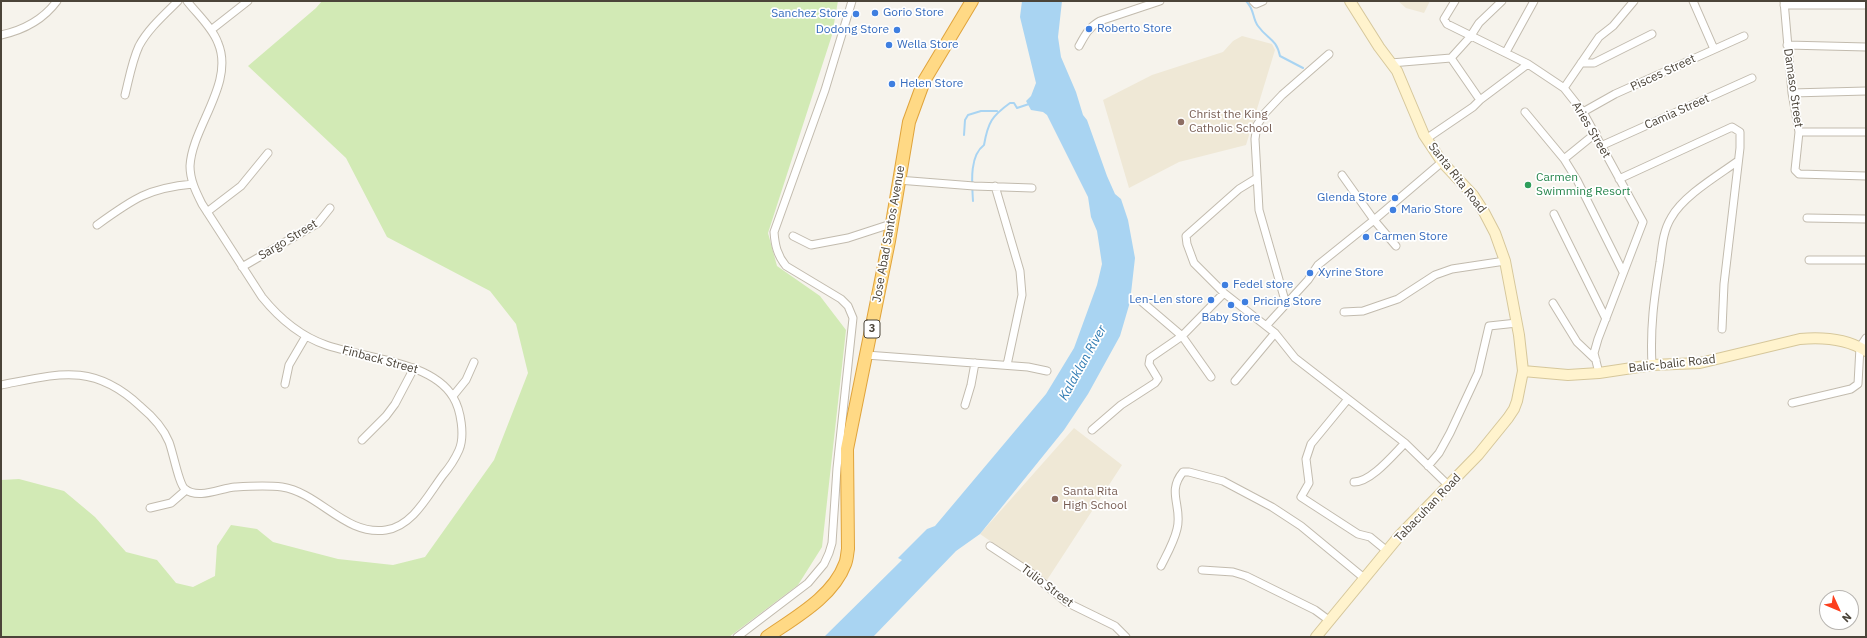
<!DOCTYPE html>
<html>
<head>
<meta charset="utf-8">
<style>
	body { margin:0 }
	#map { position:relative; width:1867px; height:638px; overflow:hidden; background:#f6f3ec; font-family:"IBM Plex Sans",sans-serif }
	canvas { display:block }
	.frame { position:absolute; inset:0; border:2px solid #4b4439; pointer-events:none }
	.north { position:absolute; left:1819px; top:590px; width:40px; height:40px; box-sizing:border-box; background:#fff; border:1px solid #b7b4b0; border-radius:50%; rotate:134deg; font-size:11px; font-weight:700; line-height:16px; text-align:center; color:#4b4439 }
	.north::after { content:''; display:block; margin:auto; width:14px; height:18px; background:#fc3f1d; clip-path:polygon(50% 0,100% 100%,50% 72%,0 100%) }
</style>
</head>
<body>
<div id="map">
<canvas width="1867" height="638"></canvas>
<div class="frame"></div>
<div class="north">N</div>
</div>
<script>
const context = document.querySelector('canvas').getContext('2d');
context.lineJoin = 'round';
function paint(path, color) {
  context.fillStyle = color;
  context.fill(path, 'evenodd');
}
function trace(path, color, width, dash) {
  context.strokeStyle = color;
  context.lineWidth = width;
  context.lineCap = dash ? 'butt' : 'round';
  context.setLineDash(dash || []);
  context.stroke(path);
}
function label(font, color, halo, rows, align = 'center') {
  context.font = font + ' "IBM Plex Sans",sans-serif';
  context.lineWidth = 3.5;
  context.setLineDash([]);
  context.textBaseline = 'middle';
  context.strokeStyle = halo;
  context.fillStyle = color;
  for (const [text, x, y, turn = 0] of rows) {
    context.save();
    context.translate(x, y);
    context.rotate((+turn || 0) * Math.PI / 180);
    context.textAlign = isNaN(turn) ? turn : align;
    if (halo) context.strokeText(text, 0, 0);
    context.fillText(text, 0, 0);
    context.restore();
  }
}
paint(new Path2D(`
	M1398 1H1430L1424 13 1406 8Z
	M1242 36 1272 44 1275 50 1246 145 1179 162 1129 188 1103 100 1152 75 1223 52 1233 41Z
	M1074 428 1122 465 1047 580 980 534Z`), '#efe8d6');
paint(new Path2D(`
	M322 1H838L832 35 768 233 777 266 820 296 846 330 822 547 798 585 729 637H1V480L19 479 64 491 95 517 126 552 157 560 176 583 193 587 215 576 217 546 231 525 257 529 273 542 338 559 393 565 425 557 494 460 528 373 516 324 490 291 387 237 346 158 248 66 316 8Z`), '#d2eab5');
paint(new Path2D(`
	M1022 1H1062L1058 37 1061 57 1076 92 1083 115 1087 120 1107 176 1115 194 1121 199 1128 220 1135 258 1130 302 1120 336 1088 394 1064 430 980 534 956 551 873 637H824L902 560 898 558 927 529 935 526 1046 394 1074 348 1097 285 1102 264 1097 231 1091 217 1088 197 1047 115 1043 112 1031 110 1026 101 1031 96 1036 83 1020 17Z`), '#a9d4f2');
trace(new Path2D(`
	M1246 1C1255 10 1252 18 1258 26 1268 40 1276 38 1280 56L1303 68
	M964 135 965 120 968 115 981 111H997
	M973 201C972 184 969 156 984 145 988 122 992 116 1010 103H1014L1017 108 1029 104`), '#a9d4f2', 2);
const minor = new Path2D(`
	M1253 1 1256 4 1263 1
	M1455 1 1444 19 1447 24 1528 64 1564 88 1583 112 1643 222 1598 339 1594 353 1599 373
	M1693 1 1714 49
	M1784 1 1792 93 1799 132 1795 170 1799 174 1866 176
	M1784 5H1866
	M211 30 248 1
	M1 35C24 30 43 20 57 1
	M1787 45 1866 47
	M1079 46C1085 35 1089 27 1100 21L1160 1
	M1506 52 1534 1
	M1451 58 1480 100 1528 64
	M1391 63 1451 58 1470 37 1479 23 1502 1
	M1581 63H1594L1652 34
	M1564 88 1599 37 1613 26 1634 1
	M1792 93 1866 91
	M125 95C129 79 132 61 139 46 148 29 164 15 178 1
	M1525 112 1564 159 1577 180 1623 272
	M1583 112 1615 94 1744 36
	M1799 132H1866
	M1426 139 1473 107 1480 100
	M1603 145 1752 78
	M1564 159 1596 133
	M1342 175 1374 220 1396 246
	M1257 178 1239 189 1186 236 1187 244 1194 263 1224 293 1275 333 1295 358 1405 443 1449 486
	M1619 179 1732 127 1740 132V148L1724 284 1722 329
	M898 180 974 186 1032 188
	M995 186 1020 271 1022 295 1007 365
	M207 212 241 186 268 153
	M1554 214 1606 319
	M1807 218 1866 219
	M97 225C133 199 148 188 193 184
	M793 236 811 245 848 238 891 224
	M1809 260H1866
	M242 267 318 223 330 208
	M1141 301 1182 336 1211 377
	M1553 303 1577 342 1596 360
	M1286 304 1259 210 1255 139 1257 125 1265 113 1282 95 1329 54
	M1344 312 1363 311 1398 299 1435 275 1452 269 1505 261
	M1266 326 1308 280 1318 265 1374 220 1442 162
	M866 355 1028 367 1047 371
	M1652 365C1650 327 1654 299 1660 262 1662 247 1663 231 1671 218 1683 196 1717 176 1738 161
	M1235 381 1275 333
	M285 384 289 365 306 336
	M1 385C58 374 93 362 140 406 152 416 163 427 169 442 173 452 179 485 185 489 198 500 221 488 235 487 251 486 266 485 282 487 320 493 345 536 386 530 413 526 428 495 443 475 449 468 455 459 459 450 465 436 461 410 453 397 432 361 363 358 326 345 300 336 279 318 262 297L202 204C196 192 190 180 190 166 192 127 235 83 218 43 212 27 197 14 187 1
	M453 396 466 380 474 362
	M1348 399 1311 444 1306 459 1309 483 1301 497 1358 534 1370 537 1387 551
	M1792 403 1851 389 1858 384 1860 347 1866 338
	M965 405 971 385 975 363
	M1092 430 1121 405 1155 383 1158 379 1149 364 1150 358 1182 336 1224 293
	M362 440 386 416 395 404 414 368
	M1428 466 1439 453 1450 433 1478 373 1489 326 1517 323
	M1354 482C1371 482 1393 455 1405 443
	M150 508 171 503 186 490
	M990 546 1031 573 1066 602 1115 626 1126 637
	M1161 566C1167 554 1174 542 1177 529 1183 507 1166 492 1183 472H1189L1223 481 1272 507 1301 526 1364 578
	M1202 570 1233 572 1246 576 1315 610 1330 621
	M737 637 808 583 824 564 829 553 832 543 837 468 853 318 848 306 841 299 786 266C777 255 775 245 774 232L825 90 852 1`);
const secondary = new Path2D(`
	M1523 371 1568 375 1599 373 1652 365 1700 363 1800 339C1822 337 1847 339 1866 351
	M1316 637 1400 535 1478 455 1508 418 1514 409 1517 401 1523 371 1519 335 1505 261 1495 233 1484 212 1473 195 1442 162 1424 135 1397 71 1379 47 1350 1`);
const trunk = new Path2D(`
	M767 637C794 618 833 597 845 564 847 560 847 554 848 549L847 449 889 241 909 122 924 81 972 1`);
trace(minor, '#c2bbae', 9);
trace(secondary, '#d6c79b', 12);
trace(trunk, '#e0a43c', 14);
trace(minor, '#fff', 7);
trace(secondary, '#fff3cd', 10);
trace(trunk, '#ffd985', 12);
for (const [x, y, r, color] of [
	[875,13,4,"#3f7fe0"],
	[856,14,4,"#3f7fe0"],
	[1089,29,4,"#3f7fe0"],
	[897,30,4,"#3f7fe0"],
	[889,45,4,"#3f7fe0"],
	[892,84,4,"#3f7fe0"],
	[1181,122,4,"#8d6e63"],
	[1528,185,4,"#2e9e5b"],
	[1395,198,4,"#3f7fe0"],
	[1393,210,4,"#3f7fe0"],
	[1366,237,4,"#3f7fe0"],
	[1310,273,4,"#3f7fe0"],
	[1225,285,4,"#3f7fe0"],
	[1211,300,4,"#3f7fe0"],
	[1245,302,4,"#3f7fe0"],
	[1231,305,4,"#3f7fe0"],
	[1055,499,4,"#8d6e63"]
]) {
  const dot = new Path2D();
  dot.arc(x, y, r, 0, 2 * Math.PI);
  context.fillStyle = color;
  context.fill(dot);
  trace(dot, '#fff', 1.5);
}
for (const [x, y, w] of [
	[872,329,16]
]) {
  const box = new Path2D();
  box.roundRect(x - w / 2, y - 9, w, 18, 3);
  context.fillStyle = '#fff';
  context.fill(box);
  trace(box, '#4b4439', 1);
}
label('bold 11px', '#4b4439', null, [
	["3",872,329]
]);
label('12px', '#366cbe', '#fff', [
	["Gorio Store",883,13],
	["Sanchez Store",848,14,"right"],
	["Roberto Store",1097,29],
	["Dodong Store",889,30,"right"],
	["Wella Store",897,45],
	["Helen Store",900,84],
	["Glenda Store",1387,198,"right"],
	["Mario Store",1401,210],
	["Carmen Store",1374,237],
	["Xyrine Store",1318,273],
	["Fedel store",1233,285],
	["Len-Len store",1203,300,"right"],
	["Pricing Store",1253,302],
	["Baby Store",1231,318,"center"]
], 'left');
label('12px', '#4b4439', '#fff', [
	["Pisces Street",1663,73,-25],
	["Damaso Street",1793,88,82],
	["Camia Street",1677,112,-24],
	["Aries Street",1591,130,59],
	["Santa Rita Road",1457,178,52],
	["Jose Abad Santos Avenue",889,234,-80],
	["Sargo Street",288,240,-31],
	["Finback Street",380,360,15],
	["Balic-balic Road",1672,364,-6],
	["Tabacuhan Road",1428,508,-46],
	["Tulio Street",1047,586,37]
]);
label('12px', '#785e54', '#fff', [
	["Christ the King",1189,115],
	["Catholic School",1189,129],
	["Santa Rita",1063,492],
	["High School",1063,506]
], 'left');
label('12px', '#27864d', '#fff', [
	["Carmen",1536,178],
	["Swimming Resort",1536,192]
], 'left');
label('italic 13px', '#2e7ab2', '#fff', [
	["Kalaklan River",1083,363,-61]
]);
</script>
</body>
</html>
